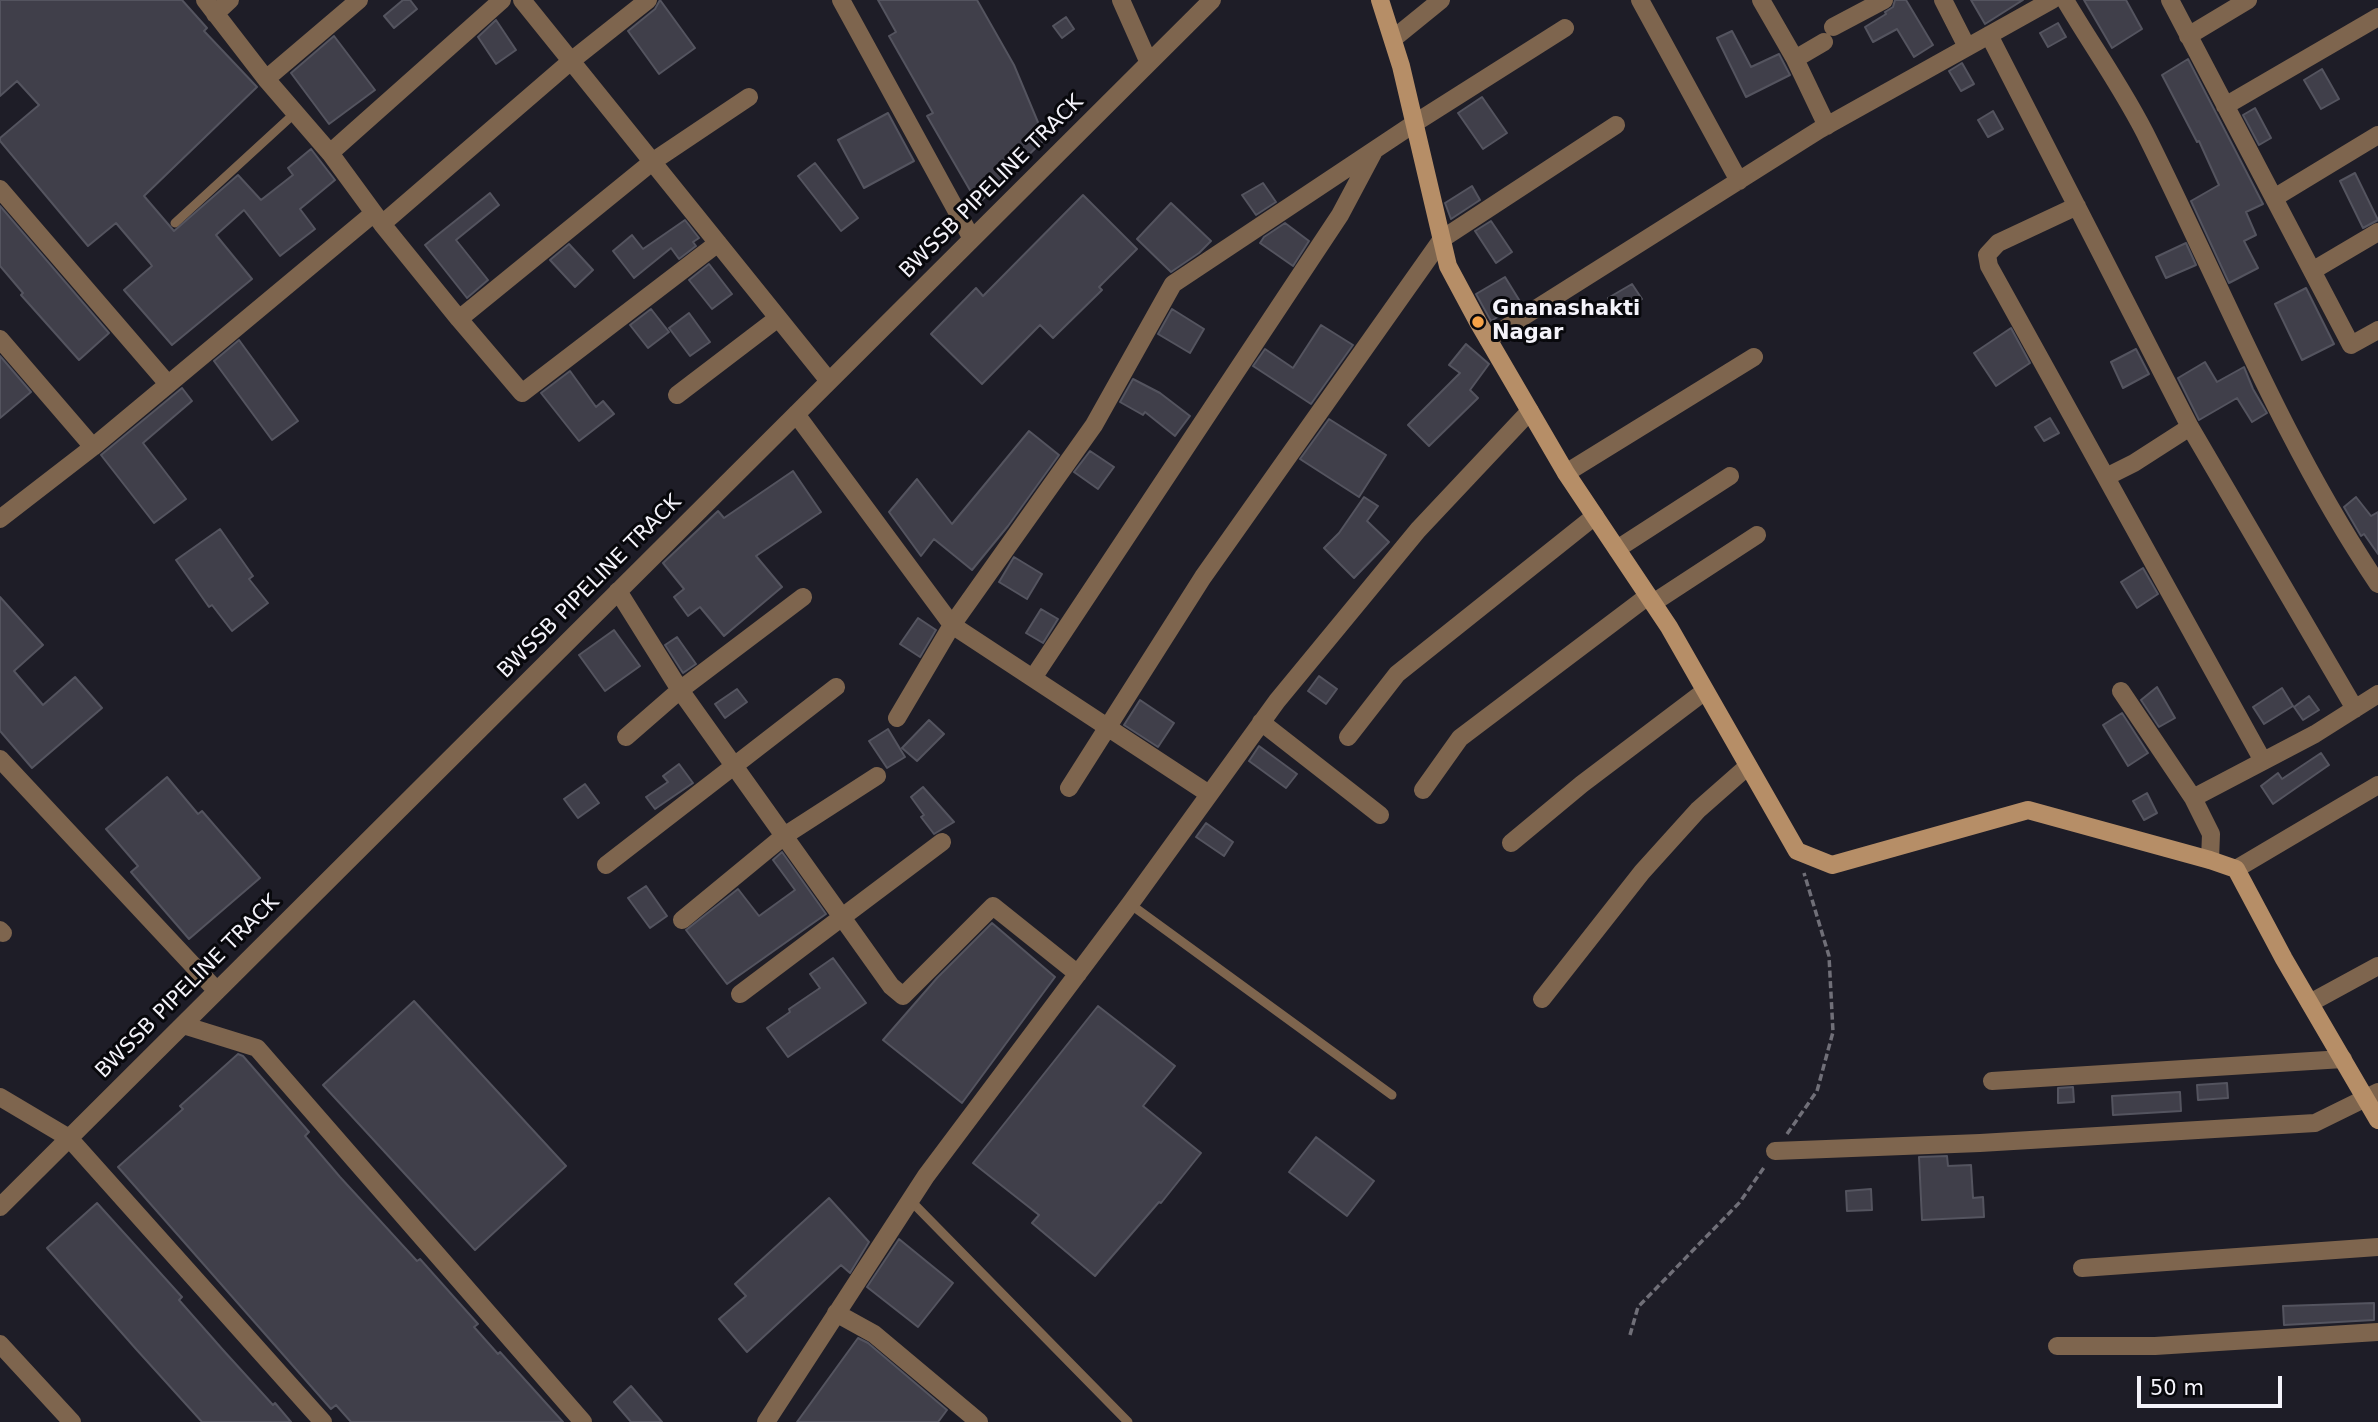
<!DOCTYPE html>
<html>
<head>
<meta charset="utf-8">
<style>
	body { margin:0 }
	#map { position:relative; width:2378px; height:1422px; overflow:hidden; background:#1e1d27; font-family:"DejaVu Sans",sans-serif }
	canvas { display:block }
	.scale { position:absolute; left:2137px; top:1376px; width:145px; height:32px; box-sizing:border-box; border:4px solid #f4f3fa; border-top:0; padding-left:9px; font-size:21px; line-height:24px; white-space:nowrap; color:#f4f3fa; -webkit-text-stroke:5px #08080c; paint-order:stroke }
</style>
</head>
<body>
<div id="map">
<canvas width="2378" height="1422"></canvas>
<div class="scale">50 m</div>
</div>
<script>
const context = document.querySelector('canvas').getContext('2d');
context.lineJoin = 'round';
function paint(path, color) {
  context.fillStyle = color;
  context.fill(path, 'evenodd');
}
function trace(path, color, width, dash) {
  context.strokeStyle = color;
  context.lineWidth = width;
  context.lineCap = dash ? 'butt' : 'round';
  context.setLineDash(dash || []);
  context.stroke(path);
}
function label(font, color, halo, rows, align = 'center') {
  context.font = font + ' "DejaVu Sans",sans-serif';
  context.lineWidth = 6;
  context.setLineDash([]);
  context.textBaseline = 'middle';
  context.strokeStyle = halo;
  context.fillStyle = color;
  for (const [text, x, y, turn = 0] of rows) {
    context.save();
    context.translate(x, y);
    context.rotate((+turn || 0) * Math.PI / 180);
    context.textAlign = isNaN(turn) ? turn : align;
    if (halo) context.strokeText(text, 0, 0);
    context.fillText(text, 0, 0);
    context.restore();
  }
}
const building = new Path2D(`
	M0 0H182L207 28 204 31 257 87 144 196 174 231 238 175 261 200 293 175 288 168 311 149 335 180 300 209 315 229 280 256 244 210 216 235 252 279 172 345 124 290 152 266 150 263 116 223 88 246 0 141V138L39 105 17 81 0 96Z
	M403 0H410L417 9 394 28 384 16Z
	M660 0 695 48 659 74 628 31 655 9Z
	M878 0H977L1014 65 1045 139 978 204 927 116 933 113 889 36 896 32Z
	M1895 0H1906L1933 45 1914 57 1897 29 1873 42 1865 27 1886 14 1885 12 1893 7Z
	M1971 0H2023L1985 24Z
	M2084 0H2126L2142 29 2112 48Z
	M1066 17 1074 29 1062 38 1053 26Z
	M496 20 516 50 496 64 478 37Z
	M2058 23 2066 37 2048 47 2040 33Z
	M1732 31 1751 67 1779 54 1790 75 1746 97 1717 38Z
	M334 36 375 90 329 124 291 73Z
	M2188 59 2263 204 2246 212 2256 235 2244 241 2258 268 2229 283 2191 201 2219 185 2199 141 2197 142 2162 75Z
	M1962 63 1974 84 1961 91 1949 71Z
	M2322 69 2339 99 2321 109 2304 80Z
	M1482 97 1507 133 1483 149 1458 113Z
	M2255 108 2271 138 2259 145 2243 115Z
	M1993 111 2003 129 1988 137 1978 120Z
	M888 113 914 161 864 188 838 140Z
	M815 163 858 218 841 231 798 176Z
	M2355 173 2378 220 2363 228 2340 181Z
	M1263 183 1276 202 1256 215 1242 195Z
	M1472 186 1480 200 1451 219 1445 203Z
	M490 193 499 205 456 240 488 280 467 298 425 245Z
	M1083 195 1137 249 1099 287 1102 290 1053 338 1040 325 982 384 931 334 976 288 983 296Z
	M1171 203 1211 241 1199 253 1171 272 1137 239Z
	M0 206 109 333 79 360 21 295 23 293 0 266Z
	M685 220 699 238 693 242 696 246 679 259 671 248 634 278 613 251 632 235 643 249Z
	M1491 221 1512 252 1496 263 1475 231Z
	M1285 223 1309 241 1293 266 1260 243 1264 237Z
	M2186 243 2196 265 2166 278 2156 257Z
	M569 244 593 270 575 287 550 260Z
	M709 264 732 294 712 309 689 280Z
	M1505 277 1521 303 1491 321 1476 294Z
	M1632 284 1642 299 1618 314 1608 298Z
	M2306 288 2334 344 2302 360 2275 304Z
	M651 309 669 332 648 348 630 325Z
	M1172 309 1204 329 1190 353 1158 334Z
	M689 313 710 342 690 356 669 328Z
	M1321 325 1353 345 1311 404 1253 366 1265 349 1293 368Z
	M2011 328 2030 363 1996 386 1974 353Z
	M239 340 298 421 272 440 214 361Z
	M1466 344 1489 364 1470 390 1478 398 1429 446 1408 425 1460 373 1449 365Z
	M2136 349 2149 374 2123 388 2111 362Z
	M0 356 31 392 0 418Z
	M2205 362 2217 382 2244 367 2253 389 2267 413 2252 422 2237 398 2199 420 2178 378Z
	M570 371 596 407 603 401 614 414 579 441 541 393Z
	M1133 379 1160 393 1190 416 1175 436 1145 412 1143 415 1120 402Z
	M182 388 192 401 143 443 186 499 154 523 101 455Z
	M2050 418 2059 433 2044 441 2035 427Z
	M1329 419 1386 455 1359 497 1300 459Z
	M1029 431 1059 455 1008 526 972 570 934 539 921 556 889 512 917 479 952 524Z
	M1090 451 1114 467 1098 489 1074 472Z
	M793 471 821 512 756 556 782 587 724 636 700 607 688 616 674 597 684 589 663 563 718 511 724 518Z
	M1364 497 1378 506 1367 521 1389 542 1354 578 1324 548 1339 533Z
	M2356 497 2371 516 2378 512V554L2364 534 2361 536 2344 507Z
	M220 529 253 576 249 579 268 603 232 631 212 605 209 607 176 560Z
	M1014 557 1042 574 1027 599 999 582Z
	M2143 568 2158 594 2137 608 2121 582Z
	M0 597 43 645 14 671 43 705 75 677 102 708 32 768 0 731Z
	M1041 609 1058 619 1043 643 1026 633Z
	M918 618 936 630 920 657 900 644Z
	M614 630 640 666 605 691 579 655Z
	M677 637 696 664 683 673 665 645Z
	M1319 676 1337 689 1326 704 1308 691Z
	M2157 687 2175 718 2159 727 2141 700Z
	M2282 688 2293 706 2264 724 2253 707Z
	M737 689 747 702 725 718 715 704Z
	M2309 696 2319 710 2303 720 2294 707Z
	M1140 700 1174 723 1158 747 1124 725Z
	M2122 713 2148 753 2128 766 2103 725Z
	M929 720 944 734 917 761 902 748Z
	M888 729 905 757 887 768 869 741Z
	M1259 746 1297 774 1286 788 1249 761Z
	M2321 753 2329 765 2273 804 2261 786 2278 773 2282 779Z
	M679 764 693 783 655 809 646 797 668 782 663 776Z
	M167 777 198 814 202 811 260 878 189 939 131 872 138 866 106 829Z
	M585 784 599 803 578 818 564 799Z
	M923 787 954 822 934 834 921 817 924 815 911 797Z
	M2147 793 2157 813 2144 820 2133 801Z
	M1206 823 1233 842 1224 856 1196 837Z
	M782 852 826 914 727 984 686 930 738 889 759 916 795 890 773 860Z
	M646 886 667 916 650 928 628 898Z
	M992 923 1055 977 962 1103 883 1040 937 978Z
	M833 958 866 1003 788 1057 767 1028 790 1012 789 1009 820 988 810 974Z
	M414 1001 566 1166 475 1250 323 1085Z
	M1098 1006 1175 1066 1143 1106 1201 1153 1161 1203 1159 1202 1095 1276 1032 1223 1039 1215 973 1163Z
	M238 1054 243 1056 309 1132 305 1136 340 1177 417 1261 420 1259 478 1324 474 1327 498 1354 500 1352 563 1422H351L336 1405 331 1409 118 1167 183 1109 180 1106Z
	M2227 1083 2228 1098 2198 1100 2197 1085Z
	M2073 1087 2074 1102 2058 1103V1088Z
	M2180 1092 2181 1111 2113 1115 2112 1096Z
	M1316 1137 1374 1181 1347 1216 1289 1172Z
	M1947 1156 1948 1166 1971 1165 1973 1198 1983 1197 1984 1217 1922 1220 1919 1157Z
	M1871 1189 1872 1210 1847 1211 1846 1191Z
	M829 1198 869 1242 850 1273 841 1265 747 1352 719 1319 746 1296 735 1284Z
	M97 1203 182 1297 179 1300 223 1350 273 1405 275 1403 291 1422H202L136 1349 47 1248Z
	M899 1239 953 1283 918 1327 867 1287Z
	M2374 1303V1320L2284 1325 2283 1306Z
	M858 1338 868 1343 947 1410 938 1422H797Z
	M631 1386 662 1422H631L614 1402Z`);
paint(building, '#403f4a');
trace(building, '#54545f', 2);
trace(new Path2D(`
	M1787 1134 1817 1091 1833 1032 1829 956 1804 873
	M1630 1335 1638 1307 1740 1202 1765 1166`), '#706f78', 3.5, [7, 3.5]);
trace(new Path2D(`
	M175 223 295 113
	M1130 904 1392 1095
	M910 1200 1128 1422`), '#7e654e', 9);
trace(new Path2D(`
	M205 0 266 79 330 153 382 224 459 319 522 393 718 243
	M522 0 829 381
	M841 0 972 239
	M1121 0 1149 63
	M1640 0 1739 181
	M1761 0 1795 59 1827 126
	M1943 0 1967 47
	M2065 0C2092 46 2126 93 2149 141 2223 290 2285 446 2378 584
	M2170 0 2351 345 2378 330
	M215 14 230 0
	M1833 27 1884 0
	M1989 35 2190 427 2355 709
	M2188 36 2248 0
	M1393 39 1441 0
	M1795 59 1824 42
	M266 79 359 0
	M2225 106 2378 17
	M330 153 502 0
	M0 189 168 384
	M2274 198 2378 135
	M2077 206 1998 243 1987 255 1989 266 2263 761
	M382 224 571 61 648 0
	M2312 271 2378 232
	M459 319 652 162 749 97
	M0 339 93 447 0 519
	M1488 339 1819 130 2052 0
	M677 395 778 318
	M796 414 952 625 1209 794
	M93 447 374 213
	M1566 473 1754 357
	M2106 477 2134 463 2190 427
	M1617 549 1730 476
	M618 591 680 690 891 986 903 996 993 906 1078 974
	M1653 603 1757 535
	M1033 678 1340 215 1373 153
	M2121 691 2193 798 2211 834 2210 860
	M897 718 952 625 1094 425 1173 284 1415 123 1565 28
	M1261 722 1380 815
	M626 737 680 690 803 597
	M1348 737 1397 674 1595 516
	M0 759 217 991
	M1069 788 1203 577 1442 239 1616 125
	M1423 790 1460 738 1648 596
	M2193 798 2315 734 2378 694
	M1511 843 1582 784 1705 691
	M606 865 836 687
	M2236 869 2378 785
	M682 920 784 836 877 776
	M0 930 3 933
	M740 994 942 842
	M1542 999 1642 872 1698 810 1748 766
	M2310 1003 2378 966
	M183 1025 257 1048 583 1422
	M1992 1081 2343 1059
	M0 1097 69 1138 323 1422
	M1775 1151 1980 1143 2315 1123 2378 1092
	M0 1207 1212 0
	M2082 1268 2378 1247
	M836 1313 874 1334 979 1422
	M0 1344 72 1422
	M2057 1346H2155L2378 1332
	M766 1422 926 1176 1130 904 1277 701 1418 530 1530 411`), '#7e654e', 18);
trace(new Path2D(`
	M1380 0 1401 66 1448 266 1478 322 1566 473 1669 627 1797 851 1832 865 2028 810 2210 860 2236 869 2284 959 2378 1120`), '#b68e67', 18);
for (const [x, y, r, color] of [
	[1478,322,7,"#f6a247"]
]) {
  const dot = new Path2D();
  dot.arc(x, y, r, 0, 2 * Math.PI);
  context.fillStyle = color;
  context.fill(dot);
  trace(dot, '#08080c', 2.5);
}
label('21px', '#f4f3fa', '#08080c', [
	["BWSSB PIPELINE TRACK",992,187,-45],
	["BWSSB PIPELINE TRACK",590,587,-45],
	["BWSSB PIPELINE TRACK",188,987,-45]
]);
label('bold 21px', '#f4f3fa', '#08080c', [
	["Gnanashakti",1492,310],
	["Nagar",1492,334]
], 'left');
</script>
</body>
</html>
